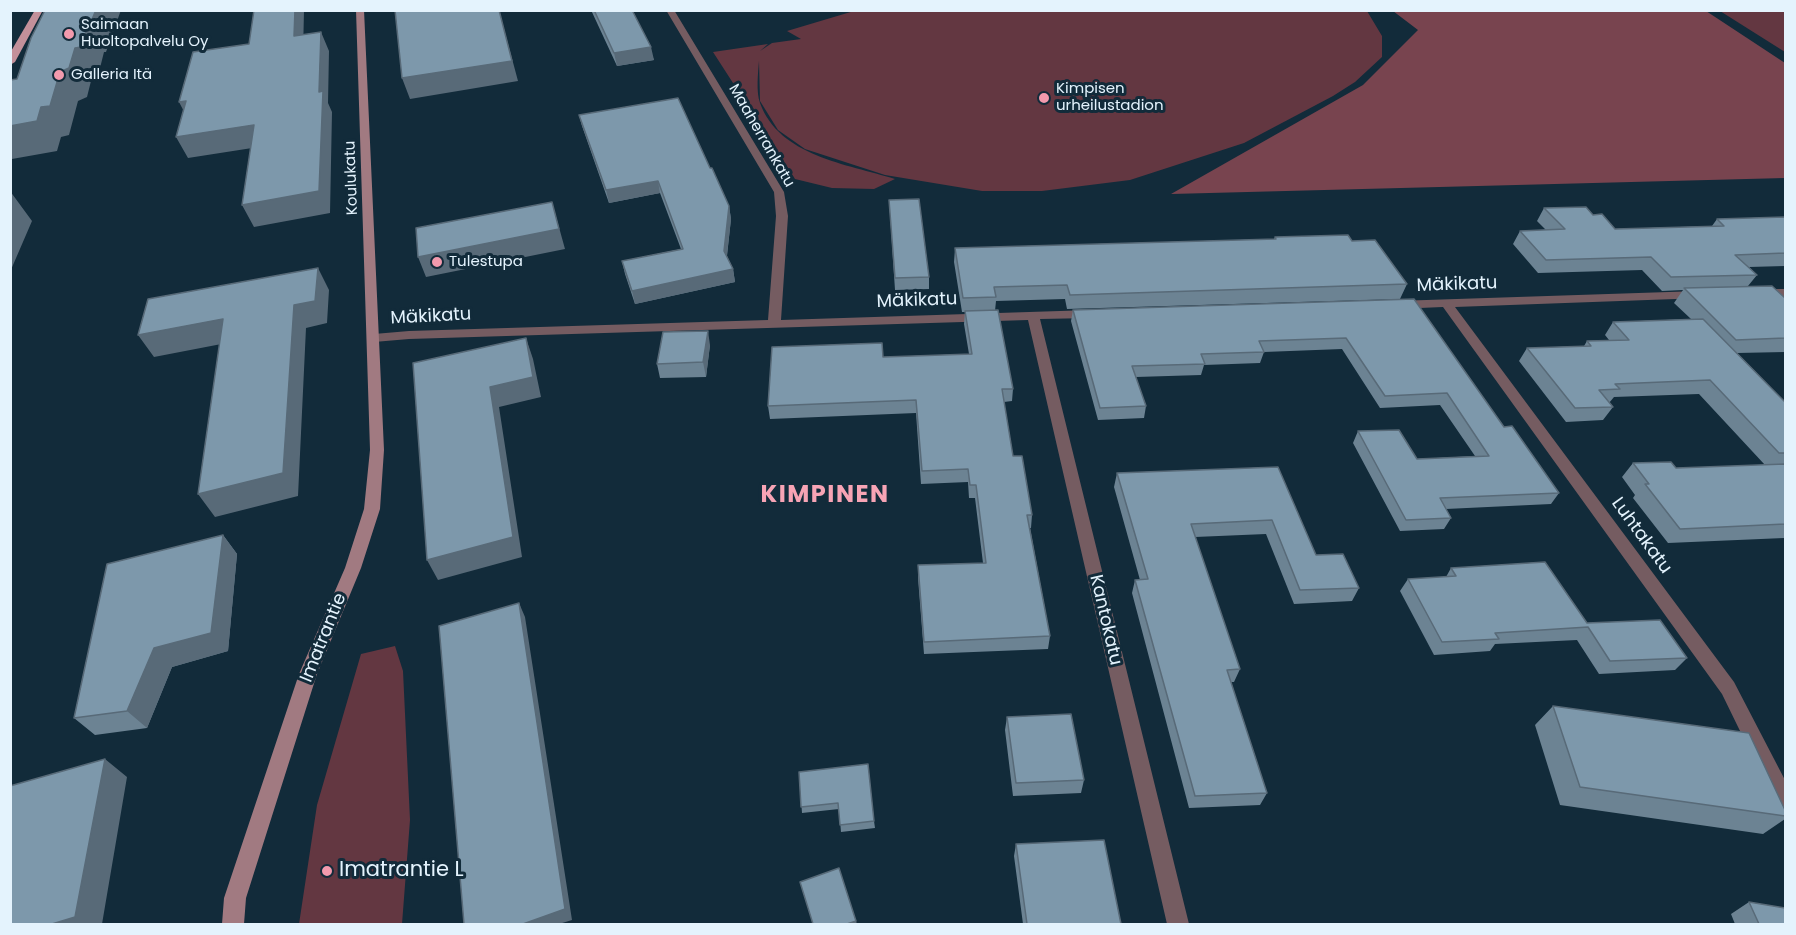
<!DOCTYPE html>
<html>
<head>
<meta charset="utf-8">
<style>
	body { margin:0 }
	#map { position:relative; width:1796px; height:935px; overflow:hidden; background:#122b3a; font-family:Poppins,sans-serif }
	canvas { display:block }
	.frame { position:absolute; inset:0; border:12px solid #e4f3fd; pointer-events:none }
</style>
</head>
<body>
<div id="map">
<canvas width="1796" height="935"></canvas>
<div class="frame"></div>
</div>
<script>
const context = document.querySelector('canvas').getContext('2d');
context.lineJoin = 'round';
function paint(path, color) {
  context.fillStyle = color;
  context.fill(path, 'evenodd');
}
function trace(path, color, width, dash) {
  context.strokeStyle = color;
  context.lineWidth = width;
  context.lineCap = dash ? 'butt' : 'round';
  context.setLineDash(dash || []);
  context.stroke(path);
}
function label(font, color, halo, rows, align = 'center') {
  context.font = font + ' Poppins,sans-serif';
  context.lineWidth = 6;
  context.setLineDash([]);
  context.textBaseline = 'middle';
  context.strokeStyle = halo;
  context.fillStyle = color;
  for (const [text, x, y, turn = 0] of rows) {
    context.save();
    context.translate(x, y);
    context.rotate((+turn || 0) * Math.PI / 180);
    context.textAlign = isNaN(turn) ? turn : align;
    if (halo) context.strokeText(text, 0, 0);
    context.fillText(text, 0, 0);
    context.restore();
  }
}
paint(new Path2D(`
	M854 11H1367L1382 36V57L1355 82 1333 96 1244 143 1130 180 1042 191H982L885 175 805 149 778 130 760 101 759 61C758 73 756 92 760 103 779 156 847 164 895 179L874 189 832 188 795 179 713 52 768 44 760 51 772 43 801 39 787 31Z
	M1720 11H1785V52Z
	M395 646 403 671 410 820 402 924H299L317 805 361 654Z`), '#633741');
paint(new Path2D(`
	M1393 11H1706L1785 63V178L1171 194 1363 85 1418 30Z`), '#78444f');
paint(new Path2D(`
	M666 10H674L784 192 788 216 781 320 1091 310 1097 314 1091 318 1040 319 1189 924H1167L1028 320 409 339 374 342 367 338 374 334 409 331 768 320 776 216 774 192Z
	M1759 289H1786V297L1755 296 1753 293Z
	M1699 291 1703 292 1705 295 1703 298 1455 307 1734 682 1786 782V813L1779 811 1722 694 1443 307 1396 309 1390 305 1396 301Z`), '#755c61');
paint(new Path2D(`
	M356 10H364L384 450 380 509 361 568 317 674 246 898 244 924H222L224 898 299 674 345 568 364 509 370 450Z`), '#a17a81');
paint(new Path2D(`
	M35 10H43L15 62 10 65V53Z`), '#c3909a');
paint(new Path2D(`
	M591 10H632L654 60 617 66Z
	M579 115 710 168 729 206 731 219 727 256 733 269 735 282 635 304 625 274 622 261 681 249 660 193 609 203 582 126Z
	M889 200 929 277V289L895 290Z
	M1544 208 1593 215 1615 229 1712 226 1717 219 1785 217V266L1749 267 1757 275 1748 286 1785 298V352L1737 353 1785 402V536L1784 538 1668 543 1633 498 1635 495 1622 477 1633 463 1676 468 1765 465 1699 394 1614 397 1609 403 1613 407 1603 420 1566 422 1519 361 1527 348 1584 346 1587 341 1609 340 1605 335 1613 322 1691 319 1674 303 1683 290 1662 291 1642 270 1538 273 1513 244 1520 231 1546 230 1537 221Z
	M1275 237 1352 241 1407 284 1400 299 1067 309 1065 299 996 301 995 311 1013 389 1012 401 1004 402 1013 456 1032 515 1031 528H1030L1050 636 1048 649 924 654 918 578V565L983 563 975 498H969L968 482 921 484 916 413 770 419 768 406 883 357 969 354 964 324 965 312H962L954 262 955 248 1274 239Z
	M1414 299 1504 427 1559 493 1551 504 1446 509 1451 518 1444 529 1400 531 1353 443 1358 431 1417 459 1475 456 1440 405 1380 408 1342 349 1264 352 1260 363 1204 365 1201 375 1136 377 1146 406 1144 418 1098 420 1071 321 1073 310Z
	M710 345 706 377 660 378 657 364Z
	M1278 467 1316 555 1359 588 1352 601 1294 604 1266 534 1195 537 1240 669 1234 682H1231L1267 793 1260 805 1189 808 1132 593 1135 580H1140L1114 487 1117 473Z
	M223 535 237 554 228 651 172 667 147 728 95 735 74 718Z
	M1451 568 1587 623 1687 658 1675 670 1599 674 1577 640 1495 644 1490 651 1434 655 1400 591 1408 579 1446 577Z
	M1553 706 1785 810V819L1763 834 1560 805 1535 725Z
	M1007 717 1084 780 1081 793 1013 796 1005 730Z
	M799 772 874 821 875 828 841 832 839 809 802 813Z
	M1016 844 1121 924H1023L1014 856Z
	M1749 902 1785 924H1735L1731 914Z`), '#6c8393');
paint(new Path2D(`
	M96 10H121L106 52H104L98 76 92 77 87 97 78 101 69 135 61 137 57 151 12 159 10 157V126L41 107 60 72 75 48Z
	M295 10H304L303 55 294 36Z
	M499 10 518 81 410 99 402 78Z
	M321 32 329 51 328 103 332 112 330 213 254 227 242 205 319 92Z
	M651 47 654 60 617 66 614 53Z
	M186 101 190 123 179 102Z
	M254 125 265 146 188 158 176 137Z
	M658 181 660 193 609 203 606 190Z
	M10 191 32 221 10 272Z
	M552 202 565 249 426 277 418 257Z
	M729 206 731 219 726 263 724 251Z
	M318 268 329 290 327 323 306 328 298 496 215 517 198 494 294 305Z
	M733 269 735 282 635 304 632 291Z
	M223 319 237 341 154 357 138 335Z
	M708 331 710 345 706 377 703 362Z
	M526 338 533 359 541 397 499 407 522 557 438 580 427 560 490 387Z
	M223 535 237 554 228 651 172 667 147 728 127 711 154 648Z
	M519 603 525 617 572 920 559 924H523Z
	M105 759 127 777 102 924H52Z
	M856 921 857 924H847Z`), '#586a78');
const building = new Path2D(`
	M45 10H96L90 24 88 25 81 47 75 48 69 68 60 72 50 106 41 107 37 121 10 126V80L17 79 31 38Z
	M254 10H295L294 36 321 32 319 92 323 91 319 191 242 205 254 125 176 137 186 101 179 102 193 52 249 44Z
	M395 10H499L512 61 402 78Z
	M594 10H632L651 47 614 53Z
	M678 98 710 168H712L729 206 724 251 733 269 632 291 622 261 683 249 658 181 606 190 579 115Z
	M919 199 929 277 895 278 889 200Z
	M552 202 559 229 418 257 416 228Z
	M1586 207 1593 215 1602 214 1615 229 1724 226 1717 219 1785 217V253L1735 255 1757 275 1671 277 1651 257 1546 260 1520 231 1565 229 1544 208Z
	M1348 235 1352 241 1375 240 1407 284 1070 295 1067 285 994 287 996 297 963 298 955 248 1276 239 1275 237Z
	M318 268 315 301 294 305 283 473 198 494 223 319 138 335 148 299Z
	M1772 286 1785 298V338L1736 340 1684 288Z
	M1414 299 1504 427 1512 426 1559 493 1440 498 1451 518 1406 520 1358 431 1399 430 1417 459 1489 456 1447 393 1385 396 1346 338 1259 341 1264 352 1201 354 1205 364 1132 366 1146 406 1100 408 1073 310Z
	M998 310 1013 389H1002L1013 456H1022L1032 515H1027L1050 636 924 642 918 565 986 563 976 485H970L968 469 922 471 916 400 768 406 772 347 882 343 883 357 972 354 965 311Z
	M1703 319 1785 402V453H1779L1710 380 1615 384 1620 389 1599 390 1613 407 1575 408 1527 348 1591 346 1587 341 1629 340 1613 322Z
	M708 331 703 362 657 364 663 332Z
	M526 338 533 377 490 387 513 537 427 560 413 363Z
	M1671 462 1676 468 1785 464V524L1680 529 1645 484H1649L1633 463Z
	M1278 467 1316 555 1343 554 1359 588 1300 590 1272 520 1191 524 1240 669 1227 670 1267 793 1195 796 1135 580 1148 579 1117 473Z
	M223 535 211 633 154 648 127 711 74 718 107 564Z
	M1545 562 1587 623 1660 620 1687 658 1610 661 1588 627 1495 633 1499 639 1442 642 1408 579 1456 576 1451 568Z
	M519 603 565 909 523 924H464L439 626Z
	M1553 706 1749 733 1785 810V816L1580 787Z
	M1071 714 1084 780 1016 783 1007 717Z
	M105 759 75 917 52 924H10V786Z
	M868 764 874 821 840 825 838 803 801 807 799 772Z
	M1104 840 1121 924H1027L1016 844Z
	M839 868 856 921 847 924H813L800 882Z
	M1749 902 1785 908V924H1759Z`);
paint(building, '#7d98ab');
trace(building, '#586a78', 1.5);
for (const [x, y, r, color] of [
	[69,34,6,"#f29aad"],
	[59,75,6,"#f29aad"],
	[1044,98,6,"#f29aad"],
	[437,262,6,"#f29aad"],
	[327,871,6,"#f29aad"]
]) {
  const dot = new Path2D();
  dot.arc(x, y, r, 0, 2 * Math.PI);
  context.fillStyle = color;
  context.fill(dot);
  trace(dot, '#122b3a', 2);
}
label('15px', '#e4f3fd', '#122b3a', [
	["Saimaan",81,25],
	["Huoltopalvelu Oy",81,42],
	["Galleria Itä",71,75],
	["Kimpisen",1056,89],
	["urheilustadion",1056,106],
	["Tulestupa",449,262]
], 'left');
label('15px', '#e4f3fd', '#122b3a', [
	["Maaherrankatu",761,136,60],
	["Koulukatu",352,178,-92]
]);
label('18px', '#e4f3fd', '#122b3a', [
	["Mäkikatu",1457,285,-2],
	["Mäkikatu",917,301,-2],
	["Mäkikatu",431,317,-3],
	["Luhtakatu",1641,536,54],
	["Kantokatu",1105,620,77],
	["Imatrantie",324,638,-68]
]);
label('21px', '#e4f3fd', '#122b3a', [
	["Imatrantie L",339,871]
], 'left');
context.letterSpacing = '1.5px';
label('bold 24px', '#f7a4b5', '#122b3a', [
	["KIMPINEN",825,496]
]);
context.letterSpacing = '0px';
</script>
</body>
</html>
